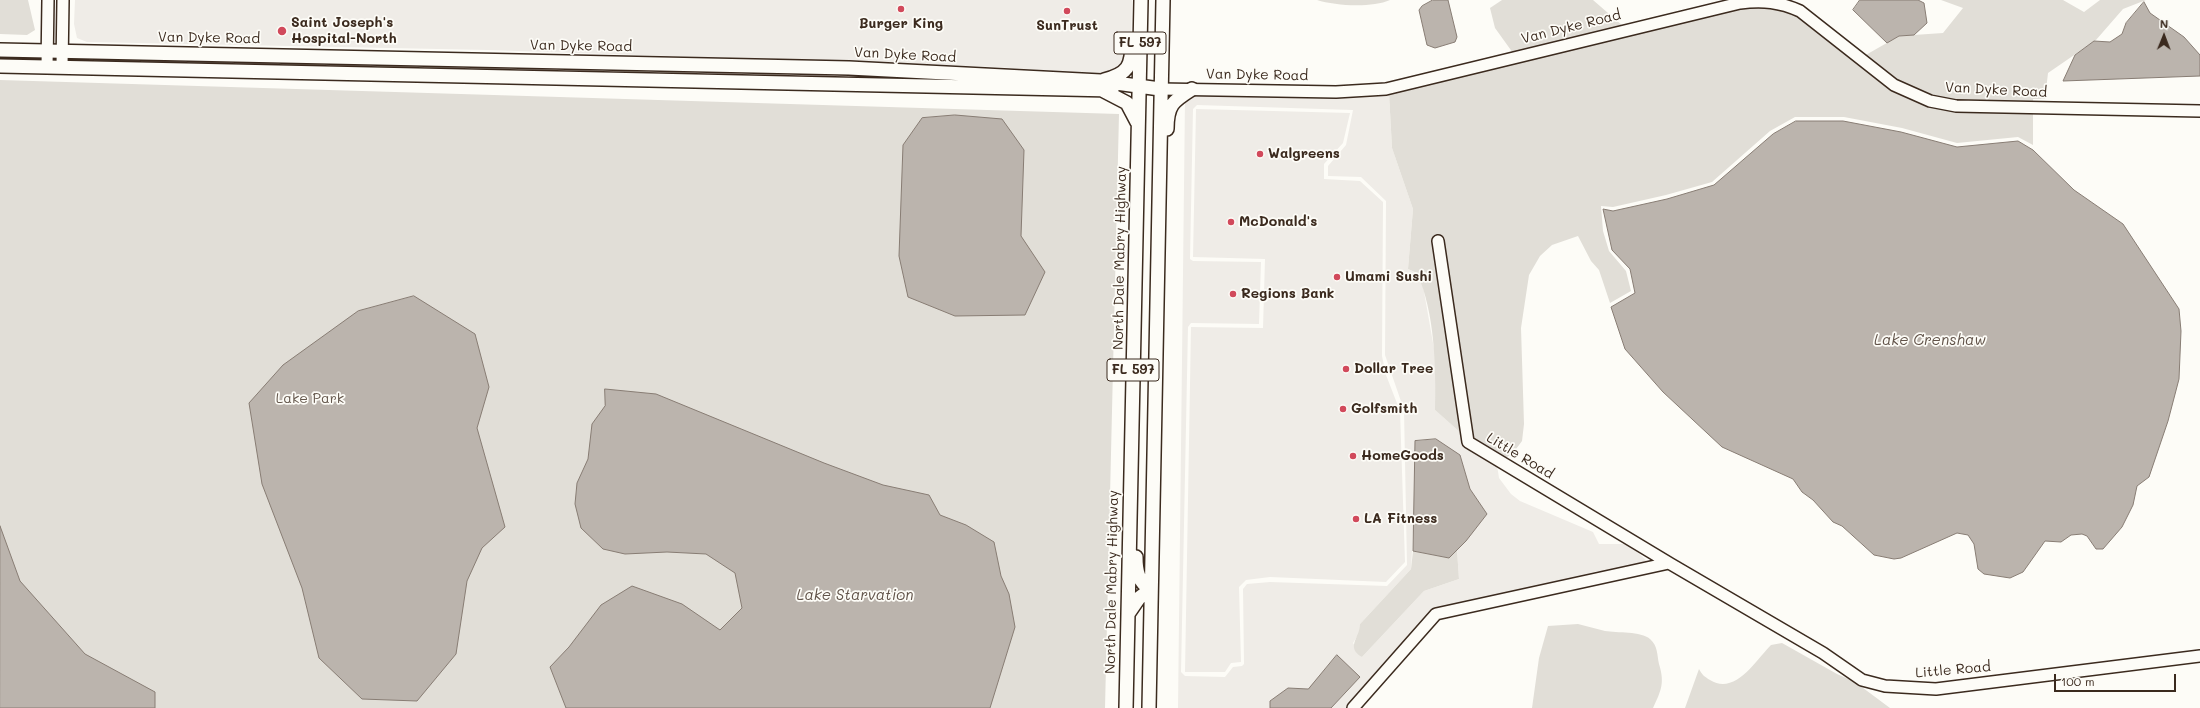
<!DOCTYPE html>
<html>
<head>
<meta charset="utf-8">
<style>
	body { margin:0 }
	#map { position:relative; width:2200px; height:708px; overflow:hidden; background:#fdfcf7; font-family:Mali,sans-serif }
	canvas { display:block }
	.north { position:absolute; left:2144px; top:16px; width:40px; height:40px; -webkit-text-stroke:3px #fdfcf7; paint-order:stroke; rotate:1deg; font-size:11px; font-weight:700; line-height:16px; text-align:center; color:#3b2a1e }
	.north::after { content:''; display:block; margin:auto; width:14px; height:18px; background:#3b2a1e; clip-path:polygon(50% 0,100% 100%,50% 72%,0 100%) }
	.scale { position:absolute; left:2054px; top:674px; width:122px; height:18px; box-sizing:border-box; border:2px solid #3b2a1e; border-top:0; padding-left:5px; font-size:12px; line-height:14px; white-space:nowrap; color:#3b2a1e; -webkit-text-stroke:3px #fdfcf7; paint-order:stroke }
</style>
</head>
<body>
<div id="map">
<canvas width="2200" height="708"></canvas>
<div class="north">N</div>
<div class="scale">100 m</div>
</div>
<script>
const context = document.querySelector('canvas').getContext('2d');
context.lineJoin = 'round';
function paint(path, color) {
  context.fillStyle = color;
  context.fill(path, 'evenodd');
}
function trace(path, color, width, dash) {
  context.strokeStyle = color;
  context.lineWidth = width;
  context.lineCap = dash ? 'butt' : 'round';
  context.setLineDash(dash || []);
  context.stroke(path);
}
function label(font, color, halo, rows, align = 'center') {
  context.font = font + ' Mali,sans-serif';
  context.lineWidth = 3.5;
  context.setLineDash([]);
  context.textBaseline = 'middle';
  context.strokeStyle = halo;
  context.fillStyle = color;
  for (const [text, x, y, turn = 0] of rows) {
    context.save();
    context.translate(x, y);
    context.rotate((+turn || 0) * Math.PI / 180);
    context.textAlign = isNaN(turn) ? turn : align;
    if (halo) context.strokeText(text, 0, 0);
    context.fillText(text, 0, 0);
    context.restore();
  }
}
paint(new Path2D(`
	M75 0H1132L1131 47 1124 64 1107 75 997 67 488 50 87 42 77 38 74 24Z
	M1389 93 1392 148 1413 209 1408 269 1417 273 1423 286 1436 360 1435 410 1497 465 1499 478 1511 494 1520 501 1593 532 1599 544H1624L1632 547 1649 563 1603 572 1597 571 1571 579 1435 610 1347 708H1331L1359 677 1308 689 1288 688 1270 701V708H1178L1185 99 1193 94ZM1197 105 1353 110 1346 145 1328 166V176L1361 177 1386 201 1385 355 1404 410 1407 565 1387 586 1270 582 1247 584 1243 589 1244 664 1242 666 1233 667 1225 677 1185 676 1181 672 1188 327 1191 323 1259 324 1261 262 1193 261 1190 259 1193 109ZM1436 439 1460 455 1470 489 1487 514 1457 550 1459 579 1424 591 1362 657 1353 643 1360 632V624L1411 569 1415 494V441Z
	M1196 109 1350 113 1343 143 1324 164V179L1360 181 1383 202 1382 356 1386 375 1400 411 1405 562 1386 582 1270 577 1246 580 1239 587 1241 662 1231 663 1225 672H1185L1191 327 1263 328 1265 259 1193 257Z`), '#efece7');
paint(new Path2D(`
	M0 0H28L35 30 27 35 0 34Z
	M1317 0H1390C1372 8 1336 6 1317 0Z
	M1502 0H1593L1623 26 1513 53 1495 28 1490 8Z
	M1941 0H2063L2084 12 2100 0H2146L2123 9 2096 40 2048 73 2045 99H2033V103C1987 102 1936 107 1896 81 1885 74 1875 64 1864 56L1899 36 1943 33 1963 8Z
	M1754 6 1777 7 1798 16 1928 106 2033 113V145L2018 137 1957 143 1902 128 1844 117H1795L1770 131 1712 182 1666 195 1613 207 1601 206 1603 231 1609 251 1626 271 1631 291 1610 303 1599 270 1591 261 1578 236 1552 245 1540 256 1529 275 1521 328 1524 424 1522 441 1513 453 1504 459 1471 439 1441 236 1433 237 1462 434 1435 410C1436 367 1435 313 1417 273L1408 269 1413 209 1392 148 1389 93Z
	M0 80 1119 114 1105 708H0Z
	M1457 550 1459 579 1424 591 1362 657C1345 647 1360 638 1360 624L1411 569 1413 551 1449 558Z
	M1578 624C1587 626 1596 629 1605 631 1617 633 1641 631 1650 639 1658 646 1657 655 1659 664 1665 683 1661 691 1653 708H1532L1539 658 1548 626Z
	M1782 643 1837 674 1855 682 1890 708H1685L1699 669C1702 675 1705 677 1710 680 1735 696 1756 660 1771 645Z`), '#e1ded7');
const water = new Path2D(`
	M1433 0H1448L1457 37 1455 42 1435 48 1427 45 1419 10 1422 6Z
	M1860 0H1918L1924 3 1927 23 1914 35 1899 36 1887 43 1853 10Z
	M2144 2 2150 13 2184 37 2200 55V76L2063 81 2075 55 2094 41 2110 42 2122 34 2126 23Z
	M955 115 1002 119 1024 150 1021 236 1045 272 1025 315 955 316 908 297 899 256 903 145 922 118Z
	M1796 121H1843L1901 132 1957 147 2018 141 2033 150 2074 190 2123 224 2179 309 2181 331 2179 379 2168 421 2149 477 2137 486 2133 505 2122 527 2103 549H2096L2087 536 2082 534 2071 535 2061 542 2045 541 2023 572 2010 578 1984 574 1978 569 1974 544 1968 535 1957 533 1901 558 1894 559 1874 555 1842 526 1833 522 1813 500 1802 492 1793 479 1722 447 1663 392 1625 349 1611 307 1635 293 1630 269 1612 250 1603 209 1613 211 1667 199 1714 185 1773 134Z
	M414 296 475 334 489 387 477 428 505 527 482 548 467 581 456 654 417 701 362 699 319 658 302 588 262 484 249 403 283 365 358 311Z
	M605 389 656 394 824 463 883 485 929 495 940 515 966 525 994 542 1001 576 1009 594 1015 627 990 708H566L550 667 569 647 601 605 632 586 682 604 720 630 742 608 735 573 706 554 667 552 625 554 603 549 581 528 575 504 577 483 588 459 592 424 605 406Z
	M1436 439 1460 455 1470 489 1487 514 1466 541 1449 558 1413 551 1415 441Z
	M0 526 20 581 85 654 155 692V708H0Z
	M1337 655 1360 677 1331 708H1270V701L1288 688 1308 689Z`);
paint(water, '#bbb4ad');
trace(water, '#887d74', 1);
const minor = new Path2D(`
	M47 67 48 0
	M62 67 63 0
	M1160 89 1336 92 1386 89 1740 3C1763 0 1780 2 1800 11L1894 85 1930 101 1956 106 2200 111
	M1438 241 1468 442 1669 563
	M1353 708 1436 614 1669 563 1823 653 1862 680 1885 686 1936 689 2200 656`);
const major = new Path2D(`
	M0 50 849 68 1101 81 1160 89
	M0 66 1112 90
	M1104 80C1128 74 1132 66 1132 42
	M1102 90 1127 103 1137 122
	M1167 129C1167 105 1173 101 1192 89
	M1136 557C1136 570 1138 583 1151 589
	M1128 614 1139 598 1151 589
	M1126 708 1141 0
	M1149 708 1163 0`);
trace(minor, '#3b2a1e', 14);
trace(major, '#3b2a1e', 16);
trace(minor, '#fdfcf7', 11);
trace(major, '#fdfcf7', 13);
for (const [x, y, r, color] of [
	[901,9,4,"#d1495b"],
	[1067,11,4,"#d1495b"],
	[282,31,5,"#d1495b"],
	[1260,154,4,"#d1495b"],
	[1231,222,4,"#d1495b"],
	[1337,277,4,"#d1495b"],
	[1233,294,4,"#d1495b"],
	[1346,369,4,"#d1495b"],
	[1343,409,4,"#d1495b"],
	[1353,456,4,"#d1495b"],
	[1356,519,4,"#d1495b"]
]) {
  const dot = new Path2D();
  dot.arc(x, y, r, 0, 2 * Math.PI);
  context.fillStyle = color;
  context.fill(dot);
  trace(dot, '#fdfcf7', 1.5);
}
for (const [x, y, w] of [
	[1140,43,52],
	[1133,370,52]
]) {
  const box = new Path2D();
  box.roundRect(x - w / 2, y - 11, w, 22, 3);
  context.fillStyle = '#fdfcf7';
  context.fill(box);
  trace(box, '#3b2a1e', 1);
}
label('bold 13px', '#3b2a1e', null, [
	["FL 597",1140,43],
	["FL 597",1133,370]
]);
label('bold 14px', '#3b2a1e', '#fdfcf7', [
	["Saint Joseph's",291,23],
	["Hospital-North",291,39],
	["Burger King",901,24,"center"],
	["SunTrust",1067,26,"center"],
	["Walgreens",1268,154],
	["McDonald's",1239,222],
	["Umami Sushi",1345,277],
	["Regions Bank",1241,294],
	["Dollar Tree",1354,369],
	["Golfsmith",1351,409],
	["HomeGoods",1361,456],
	["LA Fitness",1364,519]
], 'left');
label('14px', '#3b2a1e', '#fdfcf7', [
	["Van Dyke Road",1571,27,-14],
	["Van Dyke Road",209,38,1],
	["Van Dyke Road",581,46,1],
	["Van Dyke Road",905,55,3],
	["Van Dyke Road",1257,75,1],
	["Van Dyke Road",1996,90,3],
	["North Dale Mabry Highway",1120,258,-89],
	["Little Road",1520,456,31],
	["North Dale Mabry Highway",1112,582,-89],
	["Little Road",1953,670,-5]
]);
label('14px', '#64574c', '#fdfcf7', [
	["Lake Park",310,399]
]);
label('italic 15px', '#615349', '#fdfcf7', [
	["Lake Crenshaw",1930,340],
	["Lake Starvation",855,595]
]);
</script>
</body>
</html>
